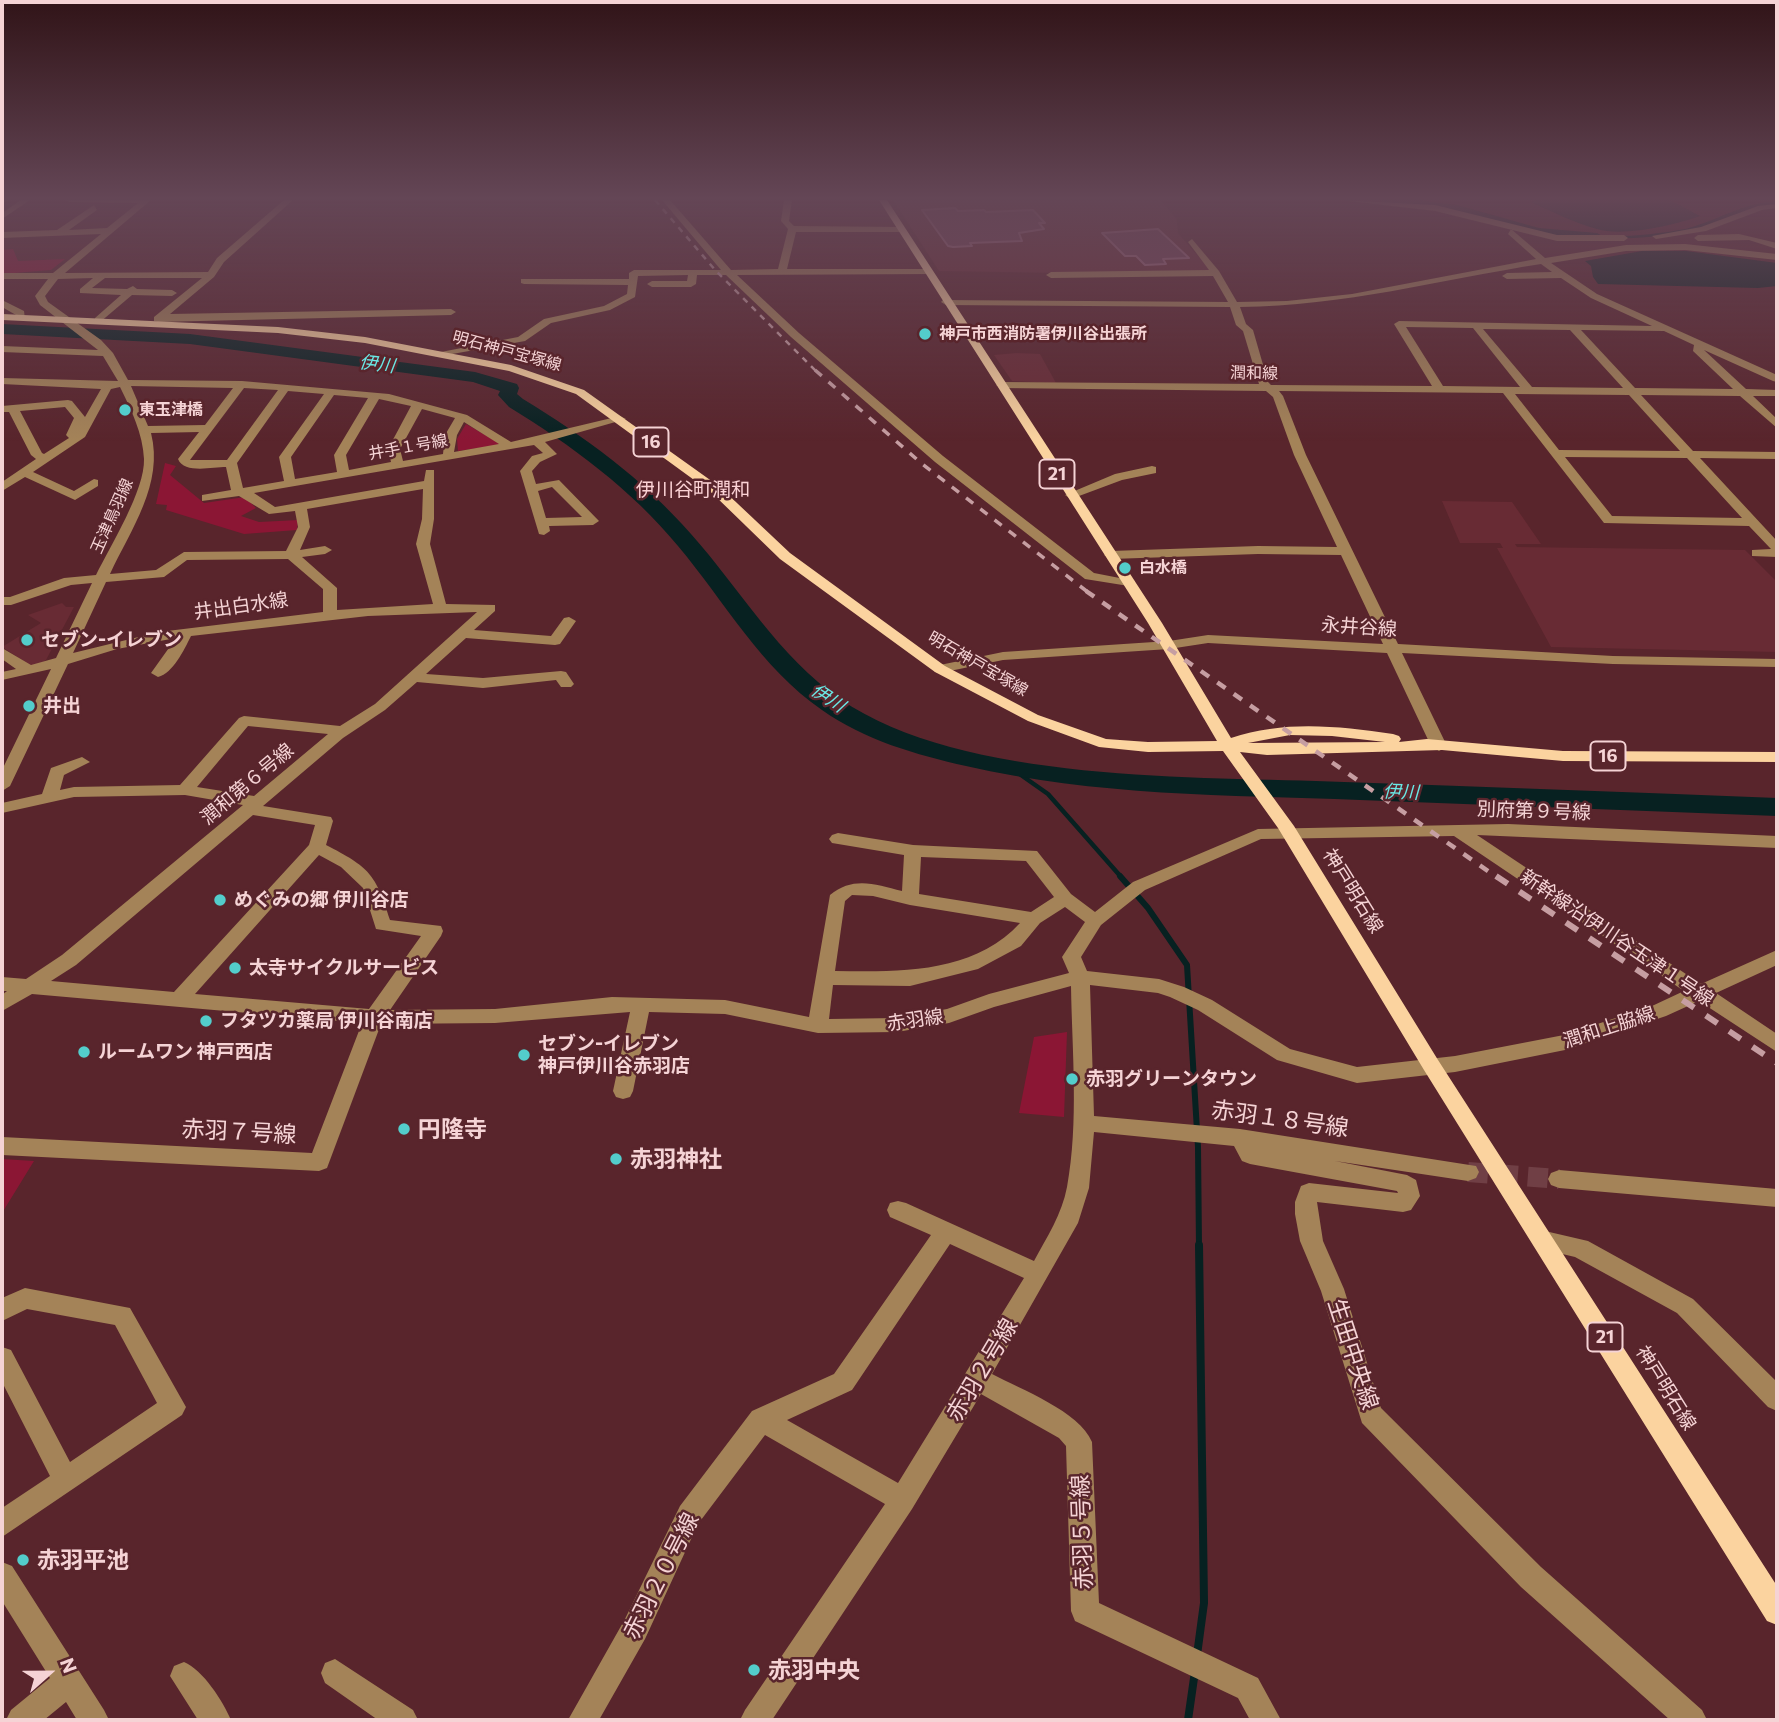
<!DOCTYPE html>
<html>
<head>
<meta charset="utf-8">
<style>
	body { margin:0 }
	#map { position:relative; width:1779px; height:1722px; overflow:hidden; background:#59252c; font-family:Commissioner,sans-serif }
	canvas { display:block }
	.frame { position:absolute; inset:0; border:4px solid #f5d3d5; pointer-events:none }
	.north { position:absolute; left:14px; top:1638px; width:70px; height:70px; -webkit-text-stroke:5px #59252c; paint-order:stroke; rotate:69deg; font-size:19px; font-weight:700; line-height:28px; text-align:center; color:#f5d3d5 }
	.north::after { content:''; display:block; margin:auto; width:24px; height:32px; background:#f5d3d5; clip-path:polygon(50% 0,100% 100%,50% 72%,0 100%) }
</style>
</head>
<body>
<div id="map">
<canvas width="1779" height="1722"></canvas>
<div class="frame"></div>
<div class="north">N</div>
</div>
<script>
const context = document.querySelector('canvas').getContext('2d');
context.lineJoin = 'round';
function paint(path, color) {
  context.fillStyle = color;
  context.fill(path, 'evenodd');
}
function trace(path, color, width, dash) {
  context.strokeStyle = color;
  context.lineWidth = width;
  context.lineCap = dash ? 'butt' : 'round';
  context.setLineDash(dash || []);
  context.stroke(path);
}
function label(font, color, halo, rows, align = 'center') {
  context.font = font + ' Commissioner,"Noto Sans JP",sans-serif';
  context.lineWidth = 5;
  context.setLineDash([]);
  context.textBaseline = 'middle';
  context.strokeStyle = halo;
  context.fillStyle = color;
  for (const [text, x, y, turn = 0] of rows) {
    context.save();
    context.translate(x, y);
    context.rotate((+turn || 0) * Math.PI / 180);
    context.textAlign = isNaN(turn) ? turn : align;
    if (halo) context.strokeText(text, 0, 0);
    context.fillText(text, 0, 0);
    context.restore();
  }
}
paint(new Path2D(`
	M893 200H1161L1177 220 1178 233 1211 271 1064 273 939 271Z
	M1017 353 1040 354 1056 383 1012 381 994 355Z
	M1442 501 1512 502 1541 544H1515L1517 547 1745 550 1777 582V652L1551 647 1497 548H1503L1500 543H1460Z
	M62 603 66 607H74L46 660 42 663 33 667 2 647 41 623 28 615Z`), '#682b34');
paint(new Path2D(`
	M13 249 18 261 65 259 51 270 2 274V250Z
	M466 424 499 443 498 445 458 451 457 439Z
	M165 463 176 466 170 475 204 503 245 497 256 508 241 516 259 522 298 520 297 530 244 534 166 510 167 505 156 504Z
	M1067 1032 1064 1117 1019 1113 1034 1037Z
	M2 1159 34 1161 2 1213Z`), '#8b1634');
paint(new Path2D(`
	M1537 200H1670L1700 216C1675 225 1623 237 1597 229 1574 223 1552 211 1530 202Z
	M1777 201V204C1749 207 1727 220 1700 228 1657 241 1605 239 1561 237L1565 234C1593 240 1661 235 1689 228 1723 218 1740 204 1777 201Z
	M1642 251H1686L1777 263V286L1758 288 1598 284 1593 277 1591 266 1585 261Z`), '#072121');
trace(new Path2D(`
	M1011 768 1048 794 1122 878`), '#072121', 4.5);
trace(new Path2D(`
	M1120 876 1148 908 1187 965 1198 1147 1199 1247`), '#072121', 6);
trace(new Path2D(`
	M1197 1655 1204 1603 1199 1245
	M1188 1720 1195 1671`), '#072121', 8);
paint(new Path2D(`
	M1379 200H1417L1457 205 1539 228 1597 233 1604 237 1597 241 1538 236 1456 213 1386 204Z
	M2 324 190 334 475 372 517 384 519 388 517 394 523 399C584 436 643 479 691 534 740 589 778 656 840 699 963 784 1198 776 1344 782 1488 787 1633 792 1777 798V816C1638 811 1499 805 1360 800 1228 795 1095 796 966 766 917 755 864 740 822 710 761 668 725 602 678 546 631 489 571 445 509 407L498 395 500 391 473 382 190 344 2 334Z`), '#072121');
const building = new Path2D(`
	M955 208 958 211 984 210 986 212 1033 210 1045 223H1039L1044 229 1019 233 1022 241 970 243 972 246 953 247 948 246 922 210Z
	M1158 229 1189 258 1163 259 1166 264 1145 265 1136 256H1125L1102 233Z`);
paint(building, '#754258');
trace(building, '#a36b82', 2);
trace(new Path2D(`
	M1468 1172 1559 1179`), '#703f45', 20, [20, 10]);
paint(new Path2D(`
	M2 200H9L2 203Z
	M21 200H30L2 219V213Z
	M65 200H151L65 273 208 272 217 258 284 200H293L224 262 214 277 170 314 451 309 456 312 451 315 158 322 154 321V317L202 278H105L92 288 127 289 133 286 137 289 172 290 177 293 172 296 132 295 99 323 95 322V318L121 295 80 293V289L93 278 58 279 45 296 48 302 101 340 113 353 128 380 242 381 389 394 467 415 511 442 620 416 626 419 545 442 557 454 540 462 532 471 536 484 559 480 599 521 593 525 549 526 550 531 544 535 539 534 520 471 532 456 543 453 534 445 254 493 275 507 424 481 426 470H434V519L430 544 446 604 495 605V611L474 630 551 636 564 618 569 617 576 621 560 644 555 645 466 638 426 674 483 678 561 671 566 672 574 684 571 687H561L556 680 483 688 417 682 385 710 343 738 263 806 331 817 333 821 326 845C369 867 376 874 390 920L441 926 443 931 441 936 390 1010 495 1009 612 997 725 1000 809 1017 830 895C853 876 875 884 902 891L904 855 832 843 829 839 832 835 838 833 913 845 1037 851 1071 894 1095 912 1133 882 1258 829 1508 824 1777 836V848L1477 835 1701 984 1777 950V965L1716 993 1777 1034V1052L1699 1001 1666 1016 1565 1050 1455 1072 1357 1083 1277 1060 1198 1010 1170 997 1158 993 1090 985 1094 1116 1240 1129 1476 1166 1479 1172 1476 1178 1468 1181 1335 1161 1407 1175 1416 1180 1420 1196 1411 1210 1403 1212 1317 1202 1323 1241 1344 1289 1381 1408 1541 1567 1702 1710 1707 1720H1670L1521 1587 1362 1423 1321 1291 1300 1241 1295 1214V1202L1301 1186 1309 1183 1398 1193 1397 1191 1250 1164 1242 1161 1234 1146 1094 1132 1089 1188 1078 1223 992 1374C1022 1390 1079 1411 1092 1442L1099 1603 1258 1678 1281 1720H1250L1238 1698 1075 1621 1071 1611 1066 1446 1059 1438 981 1394 912 1509 772 1720H740L745 1710 885 1504 765 1435 698 1524 645 1639 599 1720H568L625 1619 680 1506 752 1411 834 1374 931 1235 890 1217 887 1210 890 1203 898 1201 906 1203 1034 1261C1047 1237 1062 1214 1067 1187 1079 1122 1072 1052 1071 986L994 1007 949 1023 897 1032 818 1033 725 1014 649 1012 633 1091 630 1097 623 1099 616 1097 613 1091 630 1012 495 1023 381 1024 327 1168 319 1171 2 1155V1137L312 1153 362 1023 32 994 2 1011V995L7 991H2V977L26 979 62 955 243 805 185 795 74 797 2 813V803L42 794 51 768 82 757 90 762 64 775 60 790 74 787 180 785 239 718 244 716 340 726 375 704 477 612 368 616 191 636C184 650 173 673 158 677L151 673 176 638 117 649 68 664 10 786 2 791V770L51 669 2 680V672L16 669 2 659V648L31 665 56 658 92 583 71 585 11 605H2V597H10L64 578 96 575C111 545 145 490 144 459 143 434 131 409 120 387L111 389 85 437 33 472 74 491 94 479 98 480V486L75 500 25 477 2 491V482L36 459 31 455 9 412H2V406L68 400 72 401 85 417 101 389 2 384V378L118 381 103 356 2 352V346L98 350 40 305 35 296 48 279H2V273H53L101 234 2 238V232L57 230 94 205 97 210 69 230 107 228 138 203 69 202ZM131 386 233 388 205 425 148 426ZM244 388 278 390 227 460H190ZM288 391 324 394 279 457 284 481 243 488 237 463ZM334 395 368 398 334 455 337 472 295 479 291 457ZM379 399 411 406 388 449 391 462 349 470 346 455ZM65 407 74 418 66 435 69 438 44 454 42 453 20 411ZM422 409 455 418 445 435 443 454 403 461 400 449ZM464 422 499 444 454 452 457 435ZM199 432 178 459C184 474 212 467 226 467L231 490 202 495V501L239 496 269 514 295 511 298 527 286 551 184 552 156 570 110 574C131 529 164 484 151 433ZM552 487 582 517 546 518 538 491ZM423 489 422 519 416 544 433 604 337 610V588L302 557 325 554 332 550 325 546 300 550 310 527 307 509ZM288 559 323 589V612L159 632 73 653 106 582 164 577 187 560ZM248 726 328 734 254 796 197 787ZM253 815 315 825 309 845 174 992 51 981 76 965ZM1454 836 1684 991 1652 1006 1564 1035 1455 1056 1357 1067 1290 1049 1212 1000 1184 987 1159 979 1087 971 1081 957 1101 925 1145 890 1261 839ZM319 855 341 867 363 888 376 929 421 936 369 1009 195 994ZM921 857 1026 861 1054 897 1031 912 919 894ZM852 895 873 896 910 905 1020 923C973 974 899 972 835 971L845 901ZM1065 907 1085 922 1062 957 1069 973 989 994 947 1009 897 1018 829 1019 833 985 910 986 978 969 1021 946 1040 923ZM950 1244 1024 1278 898 1483 787 1420 852 1390Z
	M662 200H670L731 270 778 269 788 229 781 221 784 200H792L789 221 794 226 904 227 901 232H796L787 269H929L932 270V274L737 275 799 333 943 456 1094 573 1135 581V587L1085 579 935 462 791 337 726 275H697L696 284 691 287H652L647 284 652 281H687L688 275 638 276 635 297 610 310 551 323 525 341 441 356V352L518 337 544 319 604 306 627 294 628 285 524 284 521 283V279H629V273L634 270H721Z
	M1340 200 1435 205 1557 235H1624L1628 238 1624 241H1557L1435 211Z
	M1777 204V208L1762 210 1706 231 1656 239 1652 236 1701 227 1758 206Z
	M1511 229 1545 258 1626 245 1685 244 1777 254V260L1685 250 1626 251 1551 263 1597 294 1777 375V382L1773 381 1704 350 1746 389 1777 390V396H1753L1777 419V428L1740 396 1641 395 1693 451 1777 452V459L1700 458 1777 541V557L1752 556V550L1771 549 1749 526 1604 523 1503 393 1279 391 1283 396 1306 455 1398 644 1613 656 1777 659V667L1613 664 1402 653 1447 746 1439 751 1431 746 1387 653 1208 643 1169 649 1003 660 940 673 935 672 933 669 935 666 1003 652 1169 641 1208 635 1383 644 1341 555 1258 554 1111 559 1104 555 1111 551 1258 546 1337 547 1294 455 1273 397 1266 391 1001 388 996 385 1001 382 1259 384 1243 331 1236 325 1230 307 946 305 941 302 943 300 1228 302 1213 276 1051 278 1046 275 1051 272 1209 270 1188 242 1192 239 1219 271 1237 302 1287 301 1352 294 1536 259 1508 234ZM1541 264 1552 272 1507 273 1502 276 1507 279 1561 278 1591 298 1652 326 1399 321 1394 324 1432 386 1271 385 1268 382 1253 330 1246 324 1240 307C1344 306 1439 280 1541 264ZM1406 327 1473 328 1520 387 1443 386ZM1483 329 1570 330 1623 388 1532 387ZM1581 330 1664 331 1694 345 1693 351 1733 389 1635 388ZM1515 394 1629 395 1680 451 1559 450ZM1565 457 1687 458 1742 518 1612 516Z
	M1739 234 1777 243V249L1749 240 1698 241 1694 238 1698 235Z
	M2 300 24 311 25 319H19L16 315 2 307Z
	M1152 466 1156 467V473L1122 480 1071 499 1065 495 1115 474Z
	M1559 1170 1777 1189V1207L1559 1188 1551 1185 1548 1179 1551 1173Z
	M1545 1231 1588 1241 1693 1299 1777 1382V1411L1768 1407 1677 1313 1575 1257 1537 1248 1534 1241 1537 1234Z
	M25 1288 130 1308 186 1407 182 1415 2 1537V1508L50 1476 2 1382V1347L11 1350 70 1462 157 1403 115 1325 27 1309 2 1321V1298Z
	M2 1562 12 1566 104 1710 109 1720H77L66 1702 44 1720H6L11 1710 50 1678 2 1601Z
	M335 1659 413 1710 418 1720H378L325 1683 321 1673 325 1663Z
	M184 1662C203 1670 223 1701 231 1720H198L170 1676 174 1666Z`), '#a48358');
paint(new Path2D(`
	M879 200H887L1162 623 1231 738C1285 720 1338 726 1393 734L1399 736 1401 739 1399 742 1427 739 1563 751 1777 752V762L1563 761 1442 750 1267 755 1240 752 1294 826 1438 1060 1777 1586V1625L1767 1621 1424 1070 1278 828 1223 751 1148 752 1099 747 1028 721 935 672 780 559 712 493 576 394 509 371 365 343 278 333 2 320V314L278 327 365 337 511 365 584 390 720 487 790 553 945 666 1038 715 1106 739 1148 742 1217 741 1148 623ZM1290 735 1332 736 1385 742 1248 743Z`), '#fbd39f');
trace(new Path2D(`
	M655 200 716 271 817 372`), '#c69ea2', 2.5, [6, 6]);
trace(new Path2D(`
	M815 370 921 463 1089 593`), '#c69ea2', 3.5, [9, 9]);
trace(new Path2D(`
	M1086 591 1498 878`), '#c69ea2', 4.5, [10, 10]);
trace(new Path2D(`
	M1496 876 1777 1063`), '#c69ea2', 6, [14, 14]);
const sky = context.createLinearGradient(0, 0, 0, 441);
sky.addColorStop(0, '#311418');
sky.addColorStop(0.45, '#644656');
sky.addColorStop(1, '#64465600');
context.fillStyle = sky;
context.fillRect(0, 0, 1779, 441);
for (const [x, y, r, color] of [
	[925,334,7,"#53cdcb"],
	[125,410,7,"#53cdcb"],
	[1125,568,7,"#53cdcb"],
	[27,640,7,"#53cdcb"],
	[29,706,7,"#53cdcb"],
	[220,900,7,"#53cdcb"],
	[235,968,7,"#53cdcb"],
	[206,1021,7,"#53cdcb"],
	[84,1052,7,"#53cdcb"],
	[524,1055,7,"#53cdcb"],
	[1072,1079,7,"#53cdcb"],
	[404,1129,7,"#53cdcb"],
	[616,1159,7,"#53cdcb"],
	[23,1560,7,"#53cdcb"],
	[754,1670,7,"#53cdcb"]
]) {
  const dot = new Path2D();
  dot.arc(x, y, r, 0, 2 * Math.PI);
  context.fillStyle = color;
  context.fill(dot);
  trace(dot, '#59252c', 2.5);
}
label('bold 16px', '#f5d3d5', '#59252c', [
	["神戸市西消防署伊川谷出張所",939,334],
	["東玉津橋",139,410],
	["白水橋",1139,568]
], 'left');
label('16px', '#f5d3d5', '#59252c', [
	["明石神戸宝塚線",507,351,15],
	["潤和線",1254,373,1],
	["井手１号線",408,447,-10],
	["玉津鳥羽線",112,516,-66],
	["明石神戸宝塚線",978,664,30]
]);
label('italic 18px', '#6aeae7', '#59252c', [
	["伊川",377,364,7],
	["伊川",828,698,33],
	["伊川",1401,792,2]
]);
for (const [x, y, w] of [
	[651,442,35],
	[1057,474,35],
	[1608,756,35],
	[1605,1337,35]
]) {
  const box = new Path2D();
  box.roundRect(x - w / 2, y - 14.5, w, 29, 5);
  context.fillStyle = '#59252c';
  context.fill(box);
  trace(box, '#f5d3d5', 2);
}
label('bold 18px', '#f5d3d5', null, [
	["16",651,442],
	["21",1057,474],
	["16",1608,756],
	["21",1605,1337]
]);
label('19px', '#fcd3d6', '#59252c', [
	["伊川谷町潤和",693,490]
]);
label('19px', '#f5d3d5', '#59252c', [
	["井出白水線",241,606,-8],
	["永井谷線",1359,627,4],
	["潤和第６号線",247,784,-40],
	["別府第９号線",1534,811,2],
	["神戸明石線",1353,891,58],
	["新幹線沿伊川谷玉津１号線",1617,938,34],
	["赤羽線",915,1020,-8],
	["潤和上脇線",1609,1027,-18],
	["神戸明石線",1666,1388,58]
]);
label('bold 19px', '#f5d3d5', '#59252c', [
	["セブン-イレブン",41,640],
	["井出",43,706],
	["めぐみの郷 伊川谷店",234,900],
	["太寺サイクルサービス",249,968],
	["フタツカ薬局 伊川谷南店",220,1021],
	["セブン-イレブン",538,1044],
	["神戸伊川谷赤羽店",538,1066],
	["ルームワン 神戸西店",98,1052],
	["赤羽グリーンタウン",1086,1079]
], 'left');
label('23px', '#f5d3d5', '#59252c', [
	["赤羽１８号線",1280,1119,8],
	["赤羽７号線",239,1132,3],
	["生田中央線",1353,1354,72],
	["赤羽２号線",982,1370,-59],
	["赤羽５号線",1082,1532,-92],
	["赤羽２０号線",661,1576,-63]
]);
label('bold 23px', '#f5d3d5', '#59252c', [
	["円隆寺",418,1129],
	["赤羽神社",630,1159],
	["赤羽平池",37,1560],
	["赤羽中央",768,1670]
], 'left');
</script>
</body>
</html>
